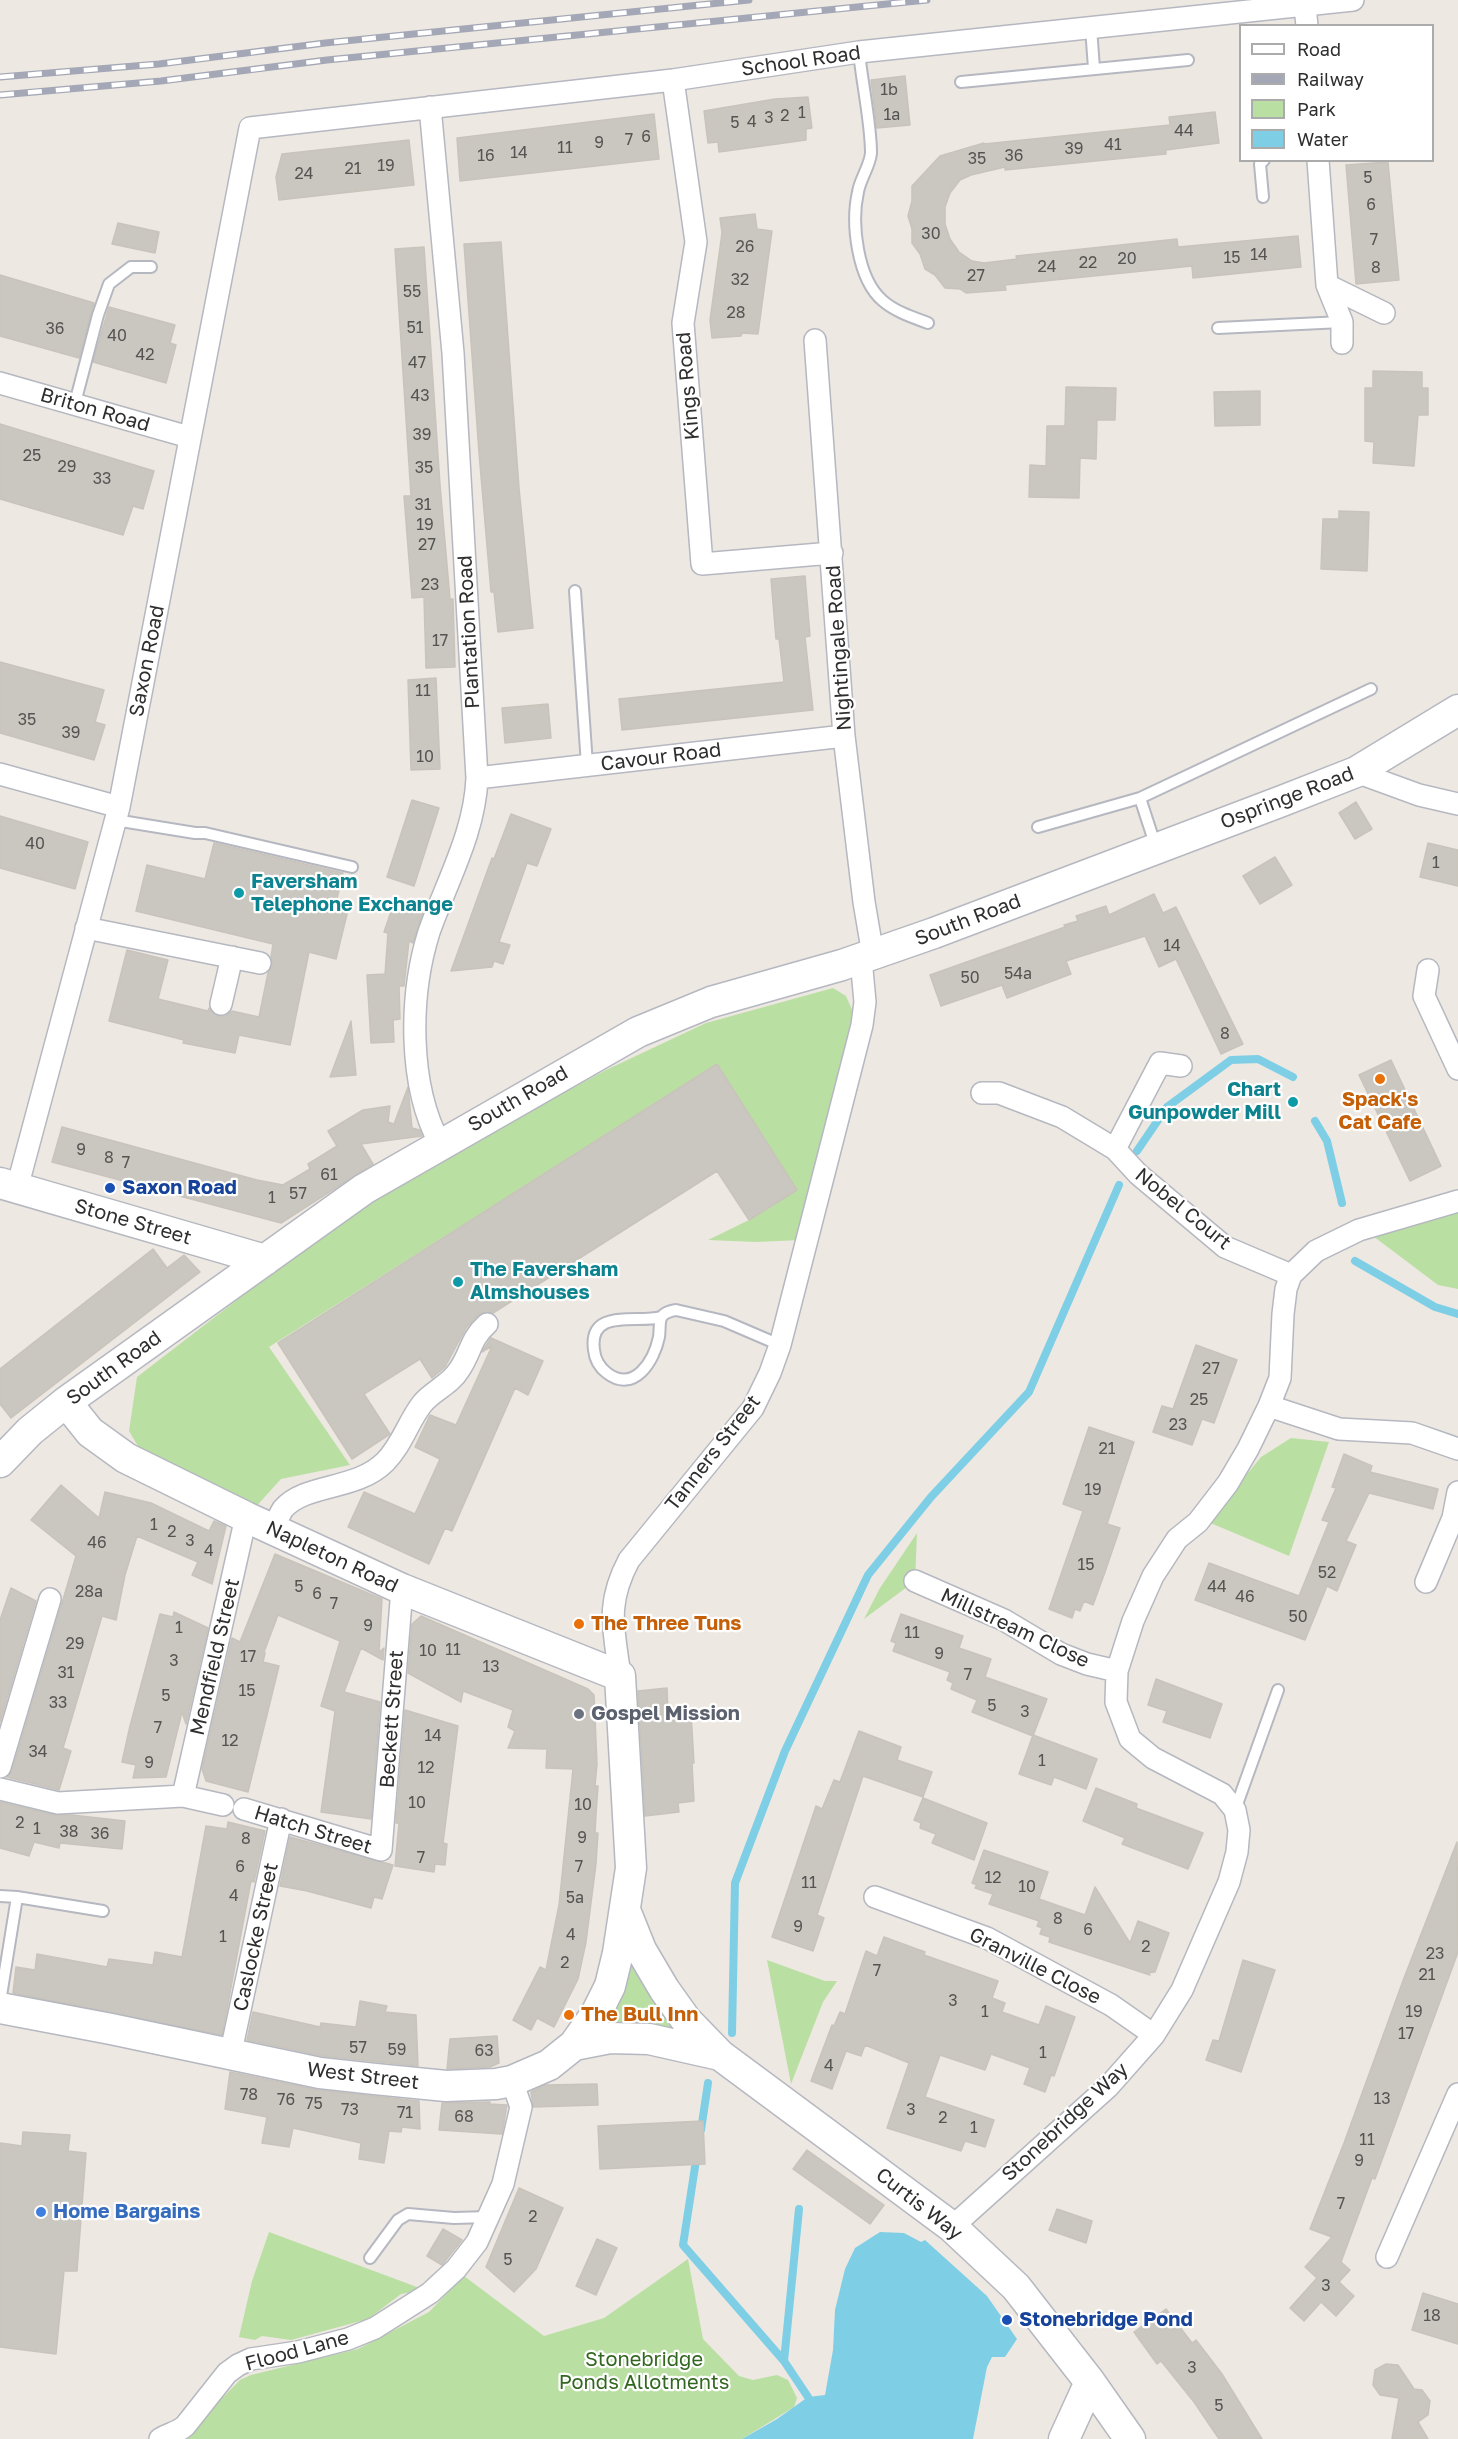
<!DOCTYPE html>
<html>
<head>
<meta charset="utf-8">
<style>
	body { margin:0 }
	#map { position:relative; width:1458px; height:2439px; overflow:hidden; background:#eee8e2; font-family:"Golos Text",sans-serif }
	canvas { display:block }
	.legend { position:absolute; left:1239px; top:24px; width:195px; height:138px; box-sizing:border-box; background:#fff; border:2px solid #ababab; margin:0; padding:8px 10px; list-style:none; font-size:18px; color:#2e2e2e }
	.legend li { display:flex; align-items:center; gap:12px; height:30px }
	.legend b { width:30px; border:2px solid #ababab }
</style>
</head>
<body>
<div id="map">
<canvas width="1458" height="2439"></canvas>
<ul class="legend">
<li><b style="height:8px;background:#fff"></b>Road</li>
<li><b style="height:8px;background:#a4a8b6"></b>Railway</li>
<li><b style="height:16px;background:#badfa3"></b>Park</li>
<li><b style="height:16px;background:#7ecfe6"></b>Water</li>
</ul>
</div>
<script>
const context = document.querySelector('canvas').getContext('2d');
context.lineJoin = 'round';
function paint(path, color) {
  context.fillStyle = color;
  context.fill(path, 'evenodd');
}
function trace(path, color, width, dash) {
  context.strokeStyle = color;
  context.lineWidth = width;
  context.lineCap = dash ? 'butt' : 'round';
  context.setLineDash(dash || []);
  context.stroke(path);
}
function label(font, color, halo, rows, align = 'center') {
  context.font = font + ' "Golos Text",sans-serif';
  context.lineWidth = 4.5;
  context.setLineDash([]);
  context.textBaseline = 'middle';
  context.strokeStyle = halo;
  context.fillStyle = color;
  for (const [text, x, y, turn = 0] of rows) {
    context.save();
    context.translate(x, y);
    context.rotate((+turn || 0) * Math.PI / 180);
    context.textAlign = isNaN(turn) ? turn : align;
    if (halo) context.strokeText(text, 0, 0);
    context.fillText(text, 0, 0);
    context.restore();
  }
}
paint(new Path2D(`
	M833 988 846 996 853 1012 801 1240 756 1242 708 1240 749 1220 797 1190 717 1065 269 1347 350 1465 281 1479 253 1510 145 1458 129 1431 137 1377 372 1196 606 1070 706 1023Z
	M1458 1201V1289L1438 1285 1365 1230Z
	M1291 1438 1329 1442 1289 1556 1208 1522 1261 1457Z
	M917 1533 915 1581 864 1619 880 1588Z
	M627 1954 680 2031 605 2026Z
	M767 1960 825 1981H837L823 2002 791 2084Z
	M269 2232 425 2290 401 2294 368 2319 291 2340 262 2336 255 2340 239 2337 252 2281Z
	M688 2259 703 2339 739 2376 753 2380 777 2375 788 2380 797 2398 794 2407 742 2439H182L240 2380 251 2375 358 2349 429 2312 464 2276 544 2336 604 2318Z`), '#badfa3');
paint(new Path2D(`
	M880 2232 904 2233 921 2242 925 2240 987 2296 1017 2339 1005 2357H992L987 2367 973 2439H742L777 2419 808 2397 825 2395 833 2350 835 2310 845 2269 855 2248Z`), '#7ecfe6');
trace(new Path2D(`
	M1315 1121 1327 1141 1342 1203
	M1137 1151 1167 1107 1231 1060 1258 1059 1293 1077
	M1355 1261 1435 1307 1458 1314
	M732 2033 735 1883 785 1751 868 1575 931 1497 1029 1392 1119 1185
	M701 2130 708 2083
	M697 2154 683 2245 784 2361
	M799 2209 784 2361 808 2397`), '#7ecfe6', 8);
const building = new Path2D(`
	M905 76 910 125 877 128 871 80Z
	M808 97 812 128 806 129V140L719 152 718 142 708 143 704 111 775 99Z
	M1215 112 1219 143 1166 150V154L1005 170V167L971 175 960 180 950 193 945 207V224L950 239 959 252 972 261 984 263 1017 259 1016 256 1177 239 1178 247 1298 236 1301 267 1193 278 1192 266 1005 285 1006 290 966 293 960 289 945 288 935 275 925 269 920 254 912 243V229L908 216 912 201V186L940 156 984 143V144L1170 125 1169 117Z
	M654 114 659 159 460 181 457 138Z
	M409 140 414 185 279 200 276 177 282 154Z
	M1388 162 1399 280 1356 284 1346 165Z
	M755 214 757 229 772 231 758 334 742 333 741 336 712 338 710 320 722 233 720 218Z
	M118 223 159 232 155 253 112 244Z
	M501 242 519 488 533 628 498 632 494 592H491L479 453 464 244Z
	M424 247 440 485 450 599H453L455 667 426 668 424 597 412 598 404 496H411L395 249Z
	M0 275 94 303 79 358 0 336Z
	M109 307 175 325 170 343 176 345 166 383 93 362Z
	M1373 371 1422 372V388H1428V415H1418L1414 466 1373 463 1374 442 1365 441V388H1373Z
	M1066 387 1116 388 1115 420H1097L1096 459 1080 458 1079 498 1029 497 1030 465 1046 466 1047 426H1065Z
	M1260 391V425L1215 426 1214 392Z
	M0 424 154 471 143 509 133 506 123 535 0 499Z
	M1339 511 1369 512 1367 571 1321 569 1323 519H1339Z
	M805 576 810 636 805 637 813 710 622 730 619 699 784 682 779 639H776L771 579Z
	M0 662 104 690 95 722 105 725 94 760 0 733Z
	M436 678 440 769 411 770 408 680Z
	M548 704 551 738 505 743 502 708Z
	M412 800 439 808 414 886 387 877Z
	M1356 802 1372 829 1355 839 1339 813Z
	M511 814 551 829 537 866 527 863 499 942 510 945 503 964 494 961 492 967 451 971 492 858 494 859Z
	M0 816 88 842 75 889 0 868Z
	M214 843 343 873 335 907 348 910 336 959 309 952 290 1045 239 1035 235 1053 183 1043 184 1040 109 1021 127 950 168 960 158 999 208 1011 209 1008 219 1016H225L232 1011 259 1017 268 973 272 966 271 957 273 944 136 911 147 865 205 879Z
	M1428 843 1458 850V886L1420 877Z
	M1275 857 1292 885 1260 904 1243 876Z
	M1154 894 1163 913 1176 907 1243 1044 1221 1054 1176 959 1159 967 1145 936 1066 961 1071 974 1007 998 1002 985 941 1006 930 975 1065 927 1064 925 1078 921 1076 916 1106 906 1109 915Z
	M395 900 424 910 413 943 409 941 404 986H399L400 1019 393 1020 394 1042 371 1043 367 975 385 974 388 933 384 932Z
	M351 1021 356 1075 330 1077Z
	M1391 1060 1441 1166 1410 1181 1359 1075Z
	M717 1064 797 1190 749 1220 717 1171 493 1313 484 1312 478 1315 466 1328 445 1367 432 1378 420 1359 364 1394 390 1434 352 1459 278 1343Z
	M408 1087 412 1128 420 1130 422 1136 361 1144 373 1164 281 1223 52 1162 62 1127 257 1180 283 1185 310 1169 308 1164 337 1146 328 1131 363 1110 390 1106 388 1122 394 1124Z
	M153 1249 167 1268 184 1255 200 1272 11 1418 0 1404V1369Z
	M491 1338 543 1361 528 1395 515 1388 452 1531 445 1528 429 1564 348 1527 364 1492 415 1514 440 1459 415 1447 430 1415 456 1425 492 1346 482 1352Z
	M1196 1345 1237 1360 1214 1423 1202 1419 1192 1445 1153 1432 1162 1406 1173 1409Z
	M1089 1427 1134 1442 1107 1524 1120 1528 1105 1572 1093 1605 1084 1601 1080 1611 1075 1609 1072 1618 1049 1609 1083 1511 1063 1504Z
	M1344 1454 1372 1466 1370 1472 1438 1489 1433 1509 1369 1493 1346 1541 1356 1545 1337 1591 1327 1586 1305 1640 1195 1600 1209 1563 1299 1596 1329 1522 1322 1520 1336 1488 1332 1487Z
	M61 1485 99 1518 105 1492 151 1503 209 1531 214 1521 226 1526 212 1584 192 1575 198 1562 137 1536 125 1575 116 1620 102 1616 63 1748 71 1751 59 1790 7 1777 12 1771 76 1556 31 1520Z
	M275 1554 382 1599 379 1652 384 1648 383 1660 361 1648 344 1692 380 1702 371 1819 321 1812 335 1711 321 1706 340 1641 278 1615 264 1652 265 1653 263 1662 279 1666 248 1792 206 1781 202 1769 232 1638 240 1642Z
	M11 1588 36 1601 0 1722V1620Z
	M174 1612 208 1628 186 1724 182 1712 166 1777 133 1778 136 1765 122 1762 130 1726 160 1614 173 1617Z
	M901 1614 963 1636 959 1648 991 1659 985 1677 1047 1699 1033 1736 972 1712 977 1700 951 1689 953 1683 947 1680 950 1672 893 1651 896 1643 891 1641Z
	M421 1616 588 1689 594 1695 597 1764 595 1786H598L596 1814 595 1833H598L596 1864 586 1942 578 1979 554 2027 537 2018 531 2030 513 2020 540 1967 546 1970 559 1905 573 1769 546 1768 547 1749 508 1748 515 1731 508 1727 513 1710 463 1691 461 1702 408 1673 412 1624Z
	M1156 1679 1222 1704 1210 1738 1163 1722 1167 1711 1148 1705Z
	M667 1688 668 1714 691 1713 694 1763H692L694 1801 678 1803 679 1812 645 1816 638 1691Z
	M405 1710 458 1726 443 1843 447 1844 445 1865 435 1864 434 1872 395 1866 399 1823H396Z
	M859 1731 901 1747 897 1760 932 1772 923 1797 863 1776 817 1915 824 1918 813 1951 772 1937 816 1806 822 1809 834 1780 840 1782Z
	M1033 1735 1097 1759 1086 1789 1054 1777 1051 1785 1019 1774Z
	M1096 1788 1137 1804 1136 1808 1203 1833 1188 1869 1122 1844 1125 1838 1083 1821Z
	M923 1798 987 1823 974 1860 932 1843 936 1834 920 1828 921 1823 914 1820Z
	M0 1802 55 1815H72L125 1821 122 1849 60 1843 59 1848 34 1842 29 1856 0 1848Z
	M228 1822 265 1831 254 1882 251 1881 222 2035 13 1993 16 1967 35 1970 37 1954 107 1967 109 1959 153 1965 155 1952 182 1957 206 1826 227 1829Z
	M290 1837 393 1865 382 1899 374 1897 371 1908 307 1891 280 1886Z
	M1457 1842 1458 1952 1375 2179 1372 2178 1341 2262 1350 2270 1339 2282 1354 2296 1336 2316 1321 2302 1304 2321 1290 2308 1317 2278 1305 2267 1332 2237 1310 2229 1344 2143 1404 1978Z
	M984 1850 1048 1872 1039 1899 1085 1915 1095 1887 1130 1943 1138 1921 1169 1933 1155 1972 1148 1973 1150 1975 1049 1942 1050 1937 1040 1934 1042 1928 1037 1926 1039 1921 989 1904 993 1894 975 1888 977 1885 972 1883Z
	M884 1937 925 1952 924 1955 998 1981 992 1998 1005 2003 1002 2012 1039 2025 1046 2006 1075 2017 1054 2076 1051 2075 1045 2092 1024 2084 1030 2068 991 2054 985 2070 940 2055 925 2097 994 2120 985 2147 965 2141 961 2151 887 2128 909 2063 865 2045 861 2056 846 2051 832 2089 811 2081 832 2025 834 2026 840 2012 845 2014 866 1951 877 1956Z
	M1243 1960 1275 1970 1241 2072 1206 2060 1213 2040 1219 2041Z
	M360 2001 387 2006 385 2012 416 2015 418 2066 323 2056 247 2040 253 2012 320 2027 321 2023 356 2027Z
	M497 2036 499 2063 490 2067 447 2069 450 2039Z
	M230 2072 318 2090 419 2101 420 2129 402 2127 401 2132 389 2131 384 2163 359 2159 361 2143 293 2128 289 2147 262 2143 267 2117 225 2109Z
	M597 2084 598 2105 533 2107 531 2092 545 2085Z
	M490 2102V2104L507 2105 502 2134 439 2130 442 2103Z
	M703 2121 705 2164 600 2169 598 2126Z
	M23 2132 70 2135 68 2151 86 2153 77 2271H64L56 2354 0 2347V2143L22 2146Z
	M807 2150 884 2205 870 2224 793 2169Z
	M519 2188 563 2208 536 2269 514 2292 486 2267Z
	M1057 2209 1092 2221 1086 2243 1049 2230Z
	M443 2229 462 2240 442 2265 427 2256Z
	M597 2239 617 2248 596 2295 576 2286Z
	M1423 2293 1458 2304V2344L1412 2330Z
	M1166 2309 1192 2343 1196 2340 1222 2374 1262 2439H1219L1194 2402 1161 2361 1157 2364 1134 2332Z
	M1386 2364 1398 2365 1414 2389 1422 2390 1430 2401 1428 2415 1418 2422 1428 2439H1392L1399 2398 1380 2395 1373 2385 1375 2370Z`);
paint(building, '#cac6c0');
trace(building, '#c9c4bb', 1.5);
const lane = new Path2D(`
	M1091 28 1094 68
	M859 52C862 83 871 123 871 153 870 166 860 179 858 192 851 223 857 279 883 301 896 312 912 317 928 323
	M961 82 1188 60
	M1263 197 1260 164 1264 160
	M1218 328 1342 322
	M75 403 98 315 109 284 131 267H151
	M575 591 587 765
	M1140 798 1156 847
	M115 820 195 833H205L352 867
	M1038 827 1140 798 1371 689
	M661 1317C638 1324 588 1307 594 1350 595 1360 599 1367 607 1373 634 1394 654 1361 659 1337 660 1331 659 1323 661 1318 664 1312 671 1311 676 1310L724 1321 780 1345
	M1235 1810 1278 1690
	M0 1896 17 1897 0 2002
	M17 1897 103 1911
	M370 2258 398 2220 408 2214 454 2218 489 2217`);
const street = new Path2D(`
	M1305 6 1307 26
	M673 80 696 242 683 323 702 564 832 553
	M430 107 453 353 477 778C475 832 447 881 429 932 409 996 408 1085 440 1144
	M1318 160 1327 285 1342 322V343
	M1327 285 1384 313
	M815 340 844 736 864 902 873 955
	M0 383 189 437
	M1356 772 1419 795 1458 804
	M0 774 119 807
	M477 778 844 736
	M86 928 260 963
	M1428 970 1424 996 1458 1069
	M221 1004 232 957
	M982 1093H999L1062 1117 1115 1149 1138 1174 1225 1247 1291 1275
	M1115 1149 1160 1063 1181 1066
	M17 1188 119 807 250 128 673 80 859 52 1353 0
	M1269 1406 1339 1429 1412 1433 1458 1449
	M273 1530C276 1523 279 1515 283 1509 305 1483 356 1491 385 1462 402 1445 408 1422 422 1404 432 1391 450 1385 459 1370 471 1353 470 1339 487 1324
	M915 1581 1004 1620 1061 1654 1087 1664 1117 1671
	M1426 1582 1453 1518 1458 1492
	M620 1676C614 1629 605 1605 629 1560L753 1408 770 1373 780 1345 862 1025 865 1002 861 959
	M0 1767 50 1599
	M0 1789 58 1803 183 1796 223 1805
	M183 1796 246 1517
	M244 1809 381 1850 402 1589
	M875 1897 987 1938 1111 2005 1154 2035
	M230 2056 281 1819
	M952 2227 1108 2087 1154 2035 1182 1990 1229 1882 1237 1852 1239 1830 1235 1810 1222 1794 1153 1758 1130 1739 1116 1702 1117 1671 1133 1621 1153 1576 1177 1539 1198 1522 1228 1483 1248 1449 1269 1406 1280 1378 1283 1314 1286 1289 1291 1275 1316 1251 1359 1230 1458 1201
	M1387 2257 1458 2094
	M160 2439C169 2433 177 2433 185 2426L227 2373 238 2365 251 2359 298 2352 348 2339 375 2328 430 2293 456 2269 477 2242 503 2184 521 2107 512 2081`);
const secondary = new Path2D(`
	M0 1183 265 1260
	M0 1462 30 1431 66 1402 364 1189 638 1032 711 1002 842 965 934 933 1282 801 1356 772 1458 710
	M625 1910 641 1950 664 1989 686 2020 720 2055 952 2227 1016 2287 1090 2382 1130 2439
	M0 2008 111 2029 320 2073 375 2079 446 2086 496 2084 512 2081 549 2065 574 2045 596 2014 610 1986 618 1953 631 1868 620 1676 402 1589 246 1517 126 1458 90 1432 66 1402
	M574 2045 610 2038 649 2039 720 2055
	M1064 2439 1090 2382`);
trace(lane, '#b5b8c0', 14);
trace(street, '#b5b8c0', 24);
trace(secondary, '#b5b8c0', 33);
trace(lane, '#fff', 10);
trace(street, '#fff', 21);
trace(secondary, '#fff', 30);
const rail = new Path2D(`
	M0 77 159 64 325 43 749 0
	M0 95 161 81 327 60 927 0`);
trace(rail, '#a4a8b6', 7);
trace(rail, '#fff', 4.5, [14]);
for (const [x, y, r, color] of [
	[239,893,6,"#0f9aa8"],
	[1380,1079,6,"#e8710a"],
	[1293,1102,6,"#0f9aa8"],
	[110,1188,6,"#1a4fb4"],
	[458,1282,6,"#0f9aa8"],
	[579,1624,6,"#e8710a"],
	[579,1714,6,"#6b7280"],
	[569,2015,6,"#e8710a"],
	[41,2212,6,"#3f7fe0"],
	[1007,2320,6,"#1a4fb4"]
]) {
  const dot = new Path2D();
  dot.arc(x, y, r, 0, 2 * Math.PI);
  context.fillStyle = color;
  context.fill(dot);
  trace(dot, '#fff', 2);
}
label('16px', '#555452', null, [
	["1b",889,90],
	["1",802,113],
	["1a",892,115],
	["2",785,116],
	["3",769,118],
	["4",752,122],
	["5",735,123],
	["44",1184,131],
	["6",646,137],
	["7",629,140],
	["9",599,143],
	["41",1113,145],
	["11",565,148],
	["39",1074,149],
	["14",519,153],
	["16",486,156],
	["36",1014,156],
	["35",977,159],
	["19",386,166],
	["21",353,169],
	["24",304,174],
	["5",1368,178],
	["6",1371,205],
	["30",931,234],
	["7",1374,240],
	["26",745,247],
	["14",1259,255],
	["15",1232,258],
	["20",1127,259],
	["22",1088,263],
	["24",1047,267],
	["8",1376,268],
	["27",976,276],
	["32",740,280],
	["55",412,292],
	["28",736,313],
	["51",415,328],
	["36",55,329],
	["40",117,336],
	["42",145,355],
	["47",417,363],
	["43",420,396],
	["39",422,435],
	["25",32,456],
	["29",67,467],
	["35",424,468],
	["33",102,479],
	["31",423,505],
	["19",425,525],
	["27",427,545],
	["23",430,585],
	["17",440,641],
	["11",423,691],
	["35",27,720],
	["39",71,733],
	["10",425,757],
	["40",35,844],
	["1",1436,863],
	["14",1172,946],
	["54a",1018,974],
	["50",970,978],
	["8",1225,1034],
	["9",81,1150],
	["8",109,1158],
	["7",126,1163],
	["61",329,1175],
	["57",298,1194],
	["1",272,1198],
	["27",1211,1369],
	["25",1199,1400],
	["23",1178,1425],
	["21",1107,1449],
	["19",1093,1490],
	["1",154,1525],
	["2",172,1532],
	["3",190,1541],
	["46",97,1543],
	["4",209,1551],
	["15",1086,1565],
	["52",1327,1573],
	["5",299,1587],
	["44",1217,1587],
	["28a",89,1592],
	["6",317,1594],
	["46",1245,1597],
	["7",334,1604],
	["50",1298,1617],
	["9",368,1626],
	["1",179,1628],
	["11",912,1633],
	["29",75,1644],
	["11",453,1650],
	["10",428,1651],
	["9",939,1654],
	["17",248,1657],
	["3",174,1661],
	["13",491,1667],
	["31",66,1673],
	["7",968,1675],
	["15",247,1691],
	["5",166,1696],
	["33",58,1703],
	["5",992,1706],
	["3",1025,1712],
	["7",158,1728],
	["14",433,1736],
	["12",230,1741],
	["34",38,1752],
	["1",1042,1761],
	["9",149,1763],
	["12",426,1768],
	["10",417,1803],
	["10",583,1805],
	["2",20,1823],
	["1",37,1829],
	["38",69,1832],
	["36",100,1834],
	["9",582,1838],
	["8",246,1839],
	["7",421,1858],
	["6",240,1867],
	["7",579,1867],
	["12",993,1878],
	["11",809,1883],
	["10",1027,1887],
	["4",234,1896],
	["5a",575,1898],
	["8",1058,1919],
	["9",798,1927],
	["6",1088,1930],
	["4",571,1935],
	["1",223,1937],
	["2",1146,1947],
	["23",1435,1954],
	["2",565,1963],
	["7",877,1971],
	["21",1427,1975],
	["3",953,2001],
	["1",985,2012],
	["19",1414,2012],
	["17",1406,2034],
	["57",358,2048],
	["59",397,2050],
	["63",484,2051],
	["1",1043,2053],
	["4",829,2066],
	["78",249,2095],
	["13",1382,2099],
	["76",286,2100],
	["75",314,2104],
	["73",350,2110],
	["3",911,2110],
	["71",405,2113],
	["68",464,2117],
	["2",943,2118],
	["1",974,2128],
	["11",1367,2140],
	["9",1359,2161],
	["7",1341,2204],
	["2",533,2217],
	["5",508,2260],
	["3",1326,2286],
	["18",1432,2316],
	["3",1192,2368],
	["5",1219,2406]
]);
label('20px', '#2e2e2e', '#fff', [
	["School Road",801,61,-8],
	["Kings Road",688,386,-95],
	["Briton Road",95,410,16],
	["Plantation Road",469,632,-93],
	["Nightingale Road",839,648,-94],
	["Saxon Road",147,661,-79],
	["Cavour Road",661,757,-7],
	["Ospringe Road",1287,798,-21],
	["South Road",968,920,-21],
	["South Road",518,1099,-30],
	["Nobel Court",1183,1209,39],
	["Stone Street",133,1222,16],
	["South Road",114,1368,-36],
	["Tanners Street",713,1453,-52],
	["Napleton Road",332,1557,25],
	["Millstream Close",1015,1628,25],
	["Mendfield Street",215,1657,-77],
	["Beckett Street",392,1719,-86],
	["Hatch Street",313,1830,17],
	["Caslocke Street",256,1937,-78],
	["Granville Close",1035,1966,27],
	["West Street",363,2076,7],
	["Stonebridge Way",1065,2122,-43],
	["Curtis Way",919,2204,38],
	["Flood Lane",297,2351,-15]
]);
label('bold 20px', '#0d838f', '#fff', [
	["Faversham",251,882],
	["Telephone Exchange",251,905],
	["Chart",1281,1090,"right"],
	["Gunpowder Mill",1281,1113,"right"],
	["The Faversham",470,1270],
	["Almshouses",470,1293]
], 'left');
label('bold 20px', '#c56008', '#fff', [
	["Spack's",1380,1100,"center"],
	["Cat Cafe",1380,1123,"center"],
	["The Three Tuns",591,1624],
	["The Bull Inn",581,2015]
], 'left');
label('bold 20px', '#164399', '#fff', [
	["Saxon Road",122,1188],
	["Stonebridge Pond",1019,2320]
], 'left');
label('bold 20px', '#5b616d', '#fff', [
	["Gospel Mission",591,1714]
], 'left');
label('bold 20px', '#366cbe', '#fff', [
	["Home Bargains",53,2212]
], 'left');
label('20px', '#336721', '#fff', [
	["Stonebridge",644,2360],
	["Ponds Allotments",644,2383]
]);
</script>
</body>
</html>
